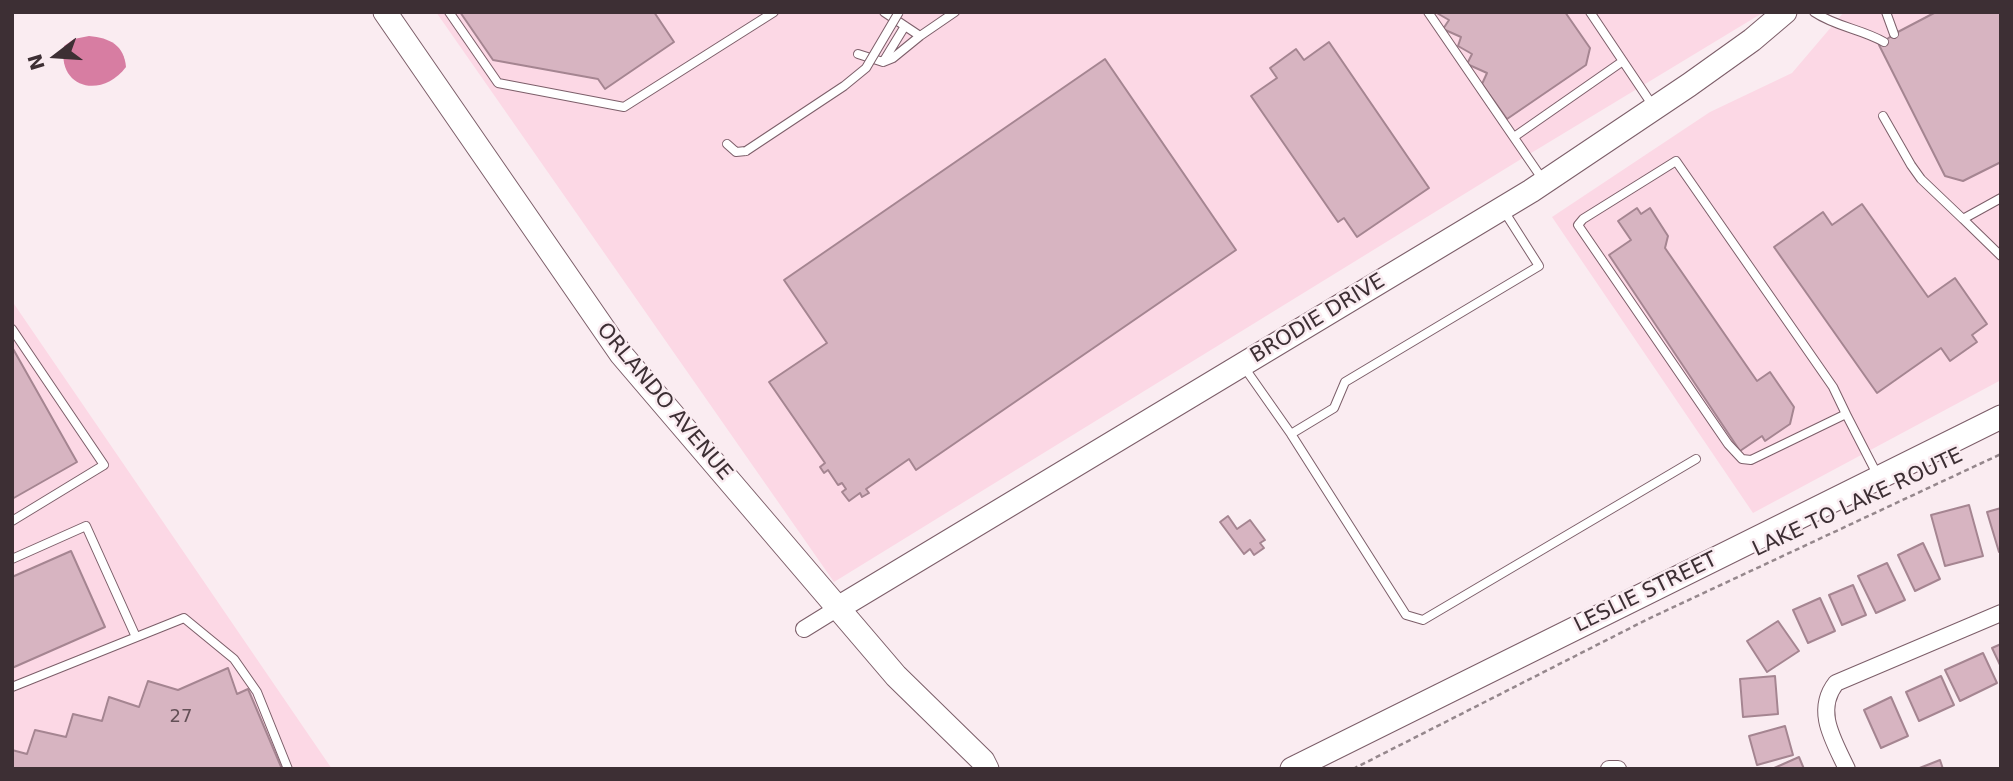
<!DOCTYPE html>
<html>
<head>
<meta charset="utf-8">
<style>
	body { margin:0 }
	#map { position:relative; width:2013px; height:781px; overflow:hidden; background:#faecf1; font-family:"DejaVu Sans",sans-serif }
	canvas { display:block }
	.frame { position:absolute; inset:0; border:14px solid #3d2f34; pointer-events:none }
	.north { position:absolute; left:21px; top:21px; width:70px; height:70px; -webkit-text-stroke:5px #faecf1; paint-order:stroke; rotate:253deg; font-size:19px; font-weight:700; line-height:28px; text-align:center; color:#3d2f34 }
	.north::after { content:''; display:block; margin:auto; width:24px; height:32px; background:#3d2f34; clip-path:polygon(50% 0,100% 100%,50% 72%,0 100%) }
</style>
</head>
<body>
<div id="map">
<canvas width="2013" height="781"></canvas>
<div class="frame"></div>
<div class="north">N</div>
</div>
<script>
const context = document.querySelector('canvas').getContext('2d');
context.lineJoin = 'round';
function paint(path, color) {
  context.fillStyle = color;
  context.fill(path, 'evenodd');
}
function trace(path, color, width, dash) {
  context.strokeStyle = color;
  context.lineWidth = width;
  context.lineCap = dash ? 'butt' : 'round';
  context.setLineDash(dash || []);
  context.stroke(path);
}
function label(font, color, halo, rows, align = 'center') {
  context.font = font + ' "DejaVu Sans",sans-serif';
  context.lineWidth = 5;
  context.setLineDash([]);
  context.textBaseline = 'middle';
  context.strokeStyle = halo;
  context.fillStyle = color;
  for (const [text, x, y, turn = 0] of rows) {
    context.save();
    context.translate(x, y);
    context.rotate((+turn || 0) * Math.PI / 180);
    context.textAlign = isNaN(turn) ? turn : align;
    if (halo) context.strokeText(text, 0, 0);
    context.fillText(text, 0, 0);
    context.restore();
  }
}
paint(new Path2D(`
	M436 12H1764L1513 164 834 582Z
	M1844 12H2001V380L1753 513 1552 217 1710 112 1792 73Z
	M12 301 332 769H12Z`), '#fcd8e5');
paint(new Path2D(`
	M89 36C110 38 124 45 126 67 102 99 57 89 64 46L74 39Z`), '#d77da2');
const building = new Path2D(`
	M460 12H654L674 42 605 89 598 79 493 60Z
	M1435 12H1565L1590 48 1586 65 1507 119 1482 84 1487 73 1467 64 1472 54 1458 46 1461 37 1443 29 1449 20Z
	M1936 12H2001V162L1963 181 1945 176 1879 45 1894 34Z
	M1329 42 1429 188 1357 237 1344 218 1338 222 1251 96 1277 78 1270 68 1296 49 1304 60Z
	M1105 59 1236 250 916 470 909 459 866 489 869 493 862 497 860 493 849 501 842 492 846 489 842 483 838 485 828 470 824 473 820 467 825 463 769 382 827 343 784 280Z
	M1862 204 1928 297 1955 278 1987 324 1972 335 1977 342 1950 361 1941 348 1877 393 1774 247 1823 212 1832 225Z
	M1637 208 1641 214 1650 208 1668 236 1665 248 1757 381 1770 372 1794 407 1790 424 1765 441 1762 436 1740 451 1609 255 1631 240 1618 221Z
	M12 347 77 462 12 499Z
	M1969 505 1983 556 1945 566 1931 515Z
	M2001 508V552H1999L1987 512Z
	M1228 516 1237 529 1250 520 1265 540 1260 543 1264 548 1254 555 1250 549 1244 554 1220 522Z
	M1923 543 1940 579 1915 591 1898 555Z
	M71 551 105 627 12 668V577Z
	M1887 563 1905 600 1876 613 1858 576Z
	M1853 585 1866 615 1842 625 1829 595Z
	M1820 598 1835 631 1808 643 1793 610Z
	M1778 621 1799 651 1767 672 1747 641Z
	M2001 644V667L1992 648Z
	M1983 653 1997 683 1960 701 1945 670Z
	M228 668 237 694 248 689 282 769H12V750L27 754 35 730 66 737 73 714 102 721 109 697 139 707 148 681 178 690Z
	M1775 676 1778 714 1743 717 1740 679Z
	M1941 676 1954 705 1919 721 1906 692Z
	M1891 697 1908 736 1881 748 1864 710Z
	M1785 726 1793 755 1757 765 1749 736Z
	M1799 757 1804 769H1772Z
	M1940 760 1943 769H1917Z`);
paint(building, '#d7b4c1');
trace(building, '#a58591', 2);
const lane = new Path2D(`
	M449 12 498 83 624 107 774 12
	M884 12 920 36 955 12
	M1428 12 1543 180
	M1590 12 1653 106
	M1814 12C1836 27 1862 29 1884 42
	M1886 12 1894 34
	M858 54 883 62 893 58 920 36
	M883 62 905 26
	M1883 116 1911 165 1921 179 1963 219
	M1514 137 1623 61
	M727 144 736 152 746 151
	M2001 198 1963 219 2001 256
	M12 329 104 465 12 521
	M1244 367 1291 434 1406 615 1423 620 1696 459
	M1846 414 1833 387 1676 161 1583 219 1578 225 1728 444 1742 459 1751 460 1846 414 1878 476
	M1291 434 1334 408 1345 382 1539 266 1504 211
	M12 559 86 526 136 637
	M12 687 184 618 234 659 257 692 288 769`);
const street = new Path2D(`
	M804 629 838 608
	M1609 769H1618
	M1847 769C1834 741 1814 711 1836 683L2001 613`);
const secondary = new Path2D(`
	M385 12 621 354 896 676 983 761 987 769
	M838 608 1531 191 1689 85 1752 40 1785 12
	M1292 769 2001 417`);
trace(lane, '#7c5e69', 10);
trace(street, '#7c5e69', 18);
trace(secondary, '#7c5e69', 25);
trace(new Path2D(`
	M1353 769 1648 619 2001 454`), '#95878c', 2.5, [5, 3.5]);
trace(lane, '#fff', 8);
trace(street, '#fff', 16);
trace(secondary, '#fff', 23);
const laneBridge = new Path2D(`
	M746 151 844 86 866 68 899 12`);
trace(laneBridge, '#7c5e69', 10, []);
trace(laneBridge, '#fff', 8);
label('18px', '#645057', null, [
	["27",181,717]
]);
label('21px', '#3d2f34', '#faecf1', [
	["BRODIE DRIVE",1318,319,-31],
	["ORLANDO AVENUE",664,402,50],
	["LAKE TO LAKE ROUTE",1858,503,-25],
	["LESLIE STREET",1646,593,-26]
]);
</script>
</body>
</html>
